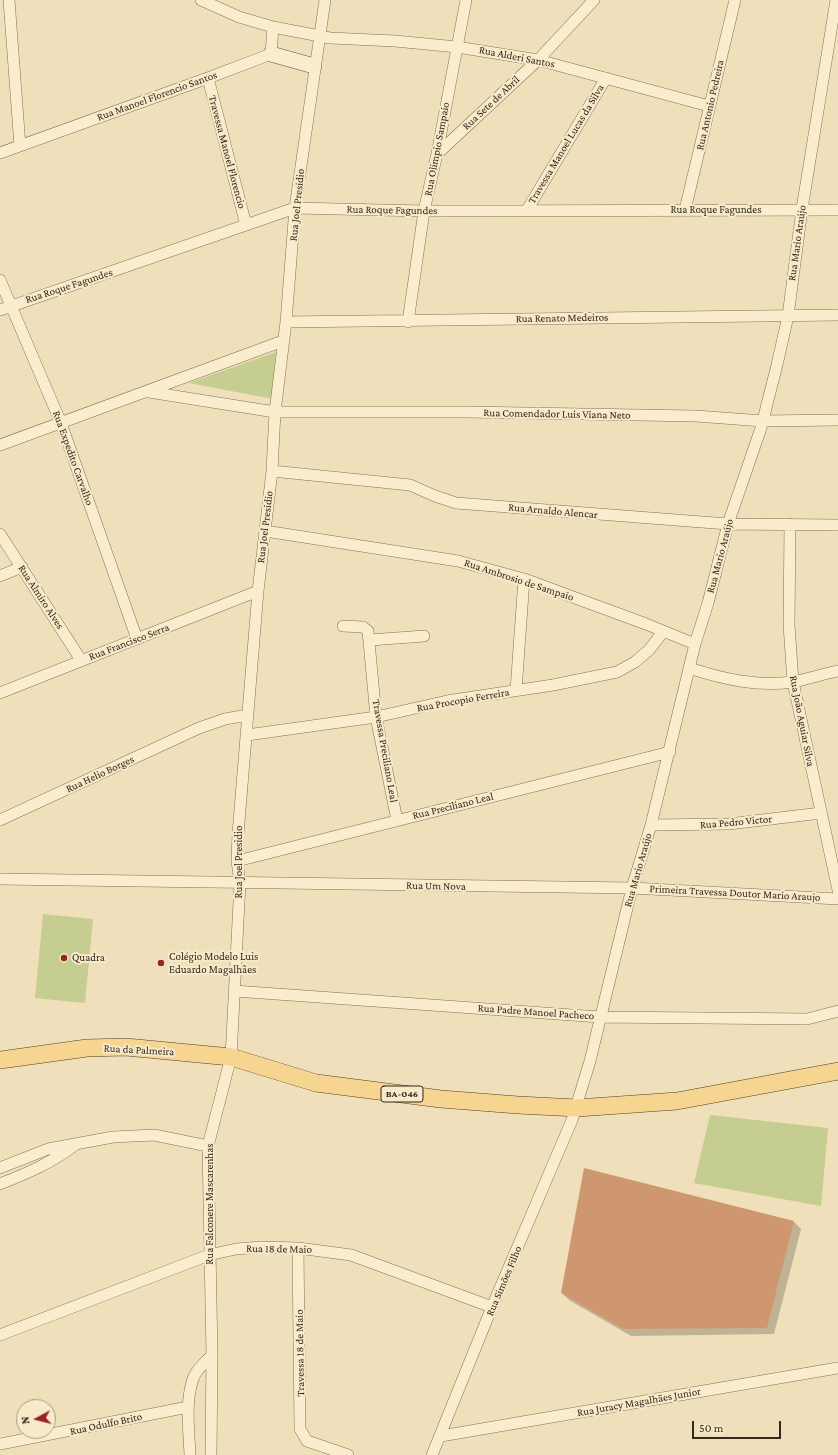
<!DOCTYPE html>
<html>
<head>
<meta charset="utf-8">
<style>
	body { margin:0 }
	#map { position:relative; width:838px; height:1455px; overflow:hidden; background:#efdfbb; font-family:"Crimson Pro",serif }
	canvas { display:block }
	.north { position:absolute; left:16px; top:1399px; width:40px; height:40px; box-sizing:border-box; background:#f6eacb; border:1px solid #a99c84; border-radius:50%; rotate:263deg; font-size:11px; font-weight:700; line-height:16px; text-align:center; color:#35271a }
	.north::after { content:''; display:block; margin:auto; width:14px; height:18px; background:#972324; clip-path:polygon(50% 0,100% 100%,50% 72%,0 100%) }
	.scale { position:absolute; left:692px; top:1421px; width:89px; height:18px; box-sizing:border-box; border:2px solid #35271a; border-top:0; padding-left:5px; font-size:12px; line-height:14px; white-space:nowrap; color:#35271a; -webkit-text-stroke:3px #f6eacb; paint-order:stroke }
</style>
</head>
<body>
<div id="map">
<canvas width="838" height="1455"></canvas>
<div class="north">N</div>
<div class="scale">50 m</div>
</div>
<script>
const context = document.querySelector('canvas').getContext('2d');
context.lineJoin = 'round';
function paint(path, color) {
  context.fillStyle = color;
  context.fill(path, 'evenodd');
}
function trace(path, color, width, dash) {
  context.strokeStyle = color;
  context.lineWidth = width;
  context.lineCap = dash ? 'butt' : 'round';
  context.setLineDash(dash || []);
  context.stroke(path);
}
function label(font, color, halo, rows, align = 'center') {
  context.font = font + ' "Crimson Pro",serif';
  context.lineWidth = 4;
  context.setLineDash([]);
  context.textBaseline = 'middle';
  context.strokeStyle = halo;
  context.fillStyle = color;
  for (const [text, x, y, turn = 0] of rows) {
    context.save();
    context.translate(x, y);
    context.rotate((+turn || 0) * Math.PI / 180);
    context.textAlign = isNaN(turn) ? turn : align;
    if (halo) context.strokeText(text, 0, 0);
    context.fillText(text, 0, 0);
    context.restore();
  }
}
paint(new Path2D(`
	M276 352 273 399 189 383Z
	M43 914 93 919 85 1003 35 998Z
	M710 1115 828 1128 821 1206 694 1183Z`), '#c6cd90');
paint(new Path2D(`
	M794 1222 801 1229 774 1334 631 1336 569 1300 562 1293Z`), '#0003');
paint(new Path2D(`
	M584 1168 794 1221 767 1328 623 1329 561 1293Z`), '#cf9770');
const street = new Path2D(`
	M9 0 20 146
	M201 0 239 17 273 27 330 38 395 41 457 47 538 60 709 106
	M208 78 246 225
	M0 153 208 78 271 54 273 27
	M437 154 538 60 594 0
	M527 210 606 78
	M685 210 735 0
	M0 280 61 423 137 639
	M0 310 295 208 424 211 838 210
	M286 322 838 315
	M408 322 424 211 437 154 466 0
	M149 392 275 412H468L696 416 763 421 838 420
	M0 445 283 341
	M272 471 410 485 435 496 456 503 728 524 838 525
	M790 524 789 625 793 682 838 890
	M265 531 458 561 524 579 646 624 695 644
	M0 534 81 660
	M0 576 22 567
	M343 626 363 627 368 631 376 717 397 820
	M370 640 424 636
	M689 668C723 679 757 687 793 682 808 679 823 674 838 671
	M516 690 524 579
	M0 693 258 591
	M247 735 376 717 447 701 553 685 617 672 635 662 649 650 663 632
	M0 820 199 728 225 719 248 715
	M651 825 729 824 821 813
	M237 861 670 752
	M0 879 632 888 838 899
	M234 991 600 1017 807 1019 838 1011
	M0 1168 48 1149 113 1137 154 1135 208 1146
	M0 1184C28 1173 51 1163 75 1145
	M298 1248 300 1429 307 1441 348 1455
	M0 1335 209 1255 236 1249 261 1247 298 1248 351 1255 492 1307
	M441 1436 838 1368
	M0 1444 188 1407
	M190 1455C189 1431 185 1402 193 1379 196 1369 206 1362 212 1355
	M211 1455 212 1355 208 1146 231 1057 240 883 237 861 238 834 258 591 272 471 275 412 286 322 295 208 325 0
	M432 1455 492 1307 572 1120 590 1061 632 888 651 825 695 644 708 603 728 524 761 428 777 365 788 316 802 209 836 0`);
const secondary = new Path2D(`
	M271 54 314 66`);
const primary = new Path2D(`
	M0 1060 87 1048 126 1047 231 1057 316 1083 441 1099 518 1105 577 1108 677 1101 838 1071`);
trace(street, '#866f55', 12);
trace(secondary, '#685038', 16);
trace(primary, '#543d2a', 18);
trace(street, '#faedce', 11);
trace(secondary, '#faedce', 15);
trace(primary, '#f5d590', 17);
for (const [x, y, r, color] of [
	[64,958,4,"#972324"],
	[161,963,4,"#972324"]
]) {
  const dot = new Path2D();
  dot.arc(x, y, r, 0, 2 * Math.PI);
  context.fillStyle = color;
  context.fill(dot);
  trace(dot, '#f6eacb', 1.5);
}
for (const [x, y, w] of [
	[402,1094,42]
]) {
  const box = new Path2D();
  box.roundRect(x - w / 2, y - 8, w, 16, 3);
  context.fillStyle = '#f6eacb';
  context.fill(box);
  trace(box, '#35271a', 1);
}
label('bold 10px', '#35271a', null, [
	["BA-046",402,1094]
]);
label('11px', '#35271a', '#f6eacb', [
	["Rua Alderi Santos",517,57,11],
	["Rua Manoel Florencio Santos",157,96,-20],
	["Rua Sete de Abril",491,103,-43],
	["Rua Antonio Pedreira",710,105,-77],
	["Travessa Manoel Lucas da Silva",566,144,-59],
	["Rua Olimpio Sampaio",437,149,-79],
	["Travessa Manoel Florencio",227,152,75],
	["Rua Joel Presidio",297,205,-84],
	["Rua Roque Fagundes",392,210,1],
	["Rua Roque Fagundes",716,210],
	["Rua Mario Araújo",797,243,-82],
	["Rua Roque Fagundes",69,286,-18],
	["Rua Renato Medeiros",562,318,-1],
	["Rua Comendador Luis Viana Neto",557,414,1],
	["Rua Expedito Carvalho",73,458,70],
	["Rua Arnaldo Alencar",553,511,5],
	["Rua Joel Presidio",265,527,-83],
	["Rua Mario Araújo",720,556,-75],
	["Rua Ambrosio de Sampaio",519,580,18],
	["Rua Almiro Alves",41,597,57],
	["Rua Francisco Serra",129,642,-21],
	["Rua Procopio Ferreira",463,700,-10],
	["Rua João Aguiar Silva",802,721,79],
	["Travessa Preciliano Leal",385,751,80],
	["Rua Helio Borges",100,774,-25],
	["Rua Preciliano Leal",453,806,-14],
	["Rua Pedro Victor",736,822,-5],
	["Rua Joel Presidio",239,862,-90],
	["Rua Mario Araújo",638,870,-74],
	["Rua Um Nova",436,886,1],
	["Primeira Travessa Doutor Mario Araujo",735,893,3],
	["Rua Padre Manoel Pacheco",536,1012,4],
	["Rua da Palmeira",139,1050,3],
	["Rua Falconere Mascarenhas",210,1204,-90],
	["Rua 18 de Maio",279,1249,1],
	["Rua Simões Filho",504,1281,-67],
	["Travessa 18 de Maio",300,1353,-91],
	["Rua Juracy Magalhães Junior",639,1402,-10],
	["Rua Odulfo Brito",106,1424,-12]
]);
label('11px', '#35271a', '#f6eacb', [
	["Colégio Modelo Luis",169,957],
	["Eduardo Magalhães",169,970],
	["Quadra",72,958]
], 'left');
</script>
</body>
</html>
